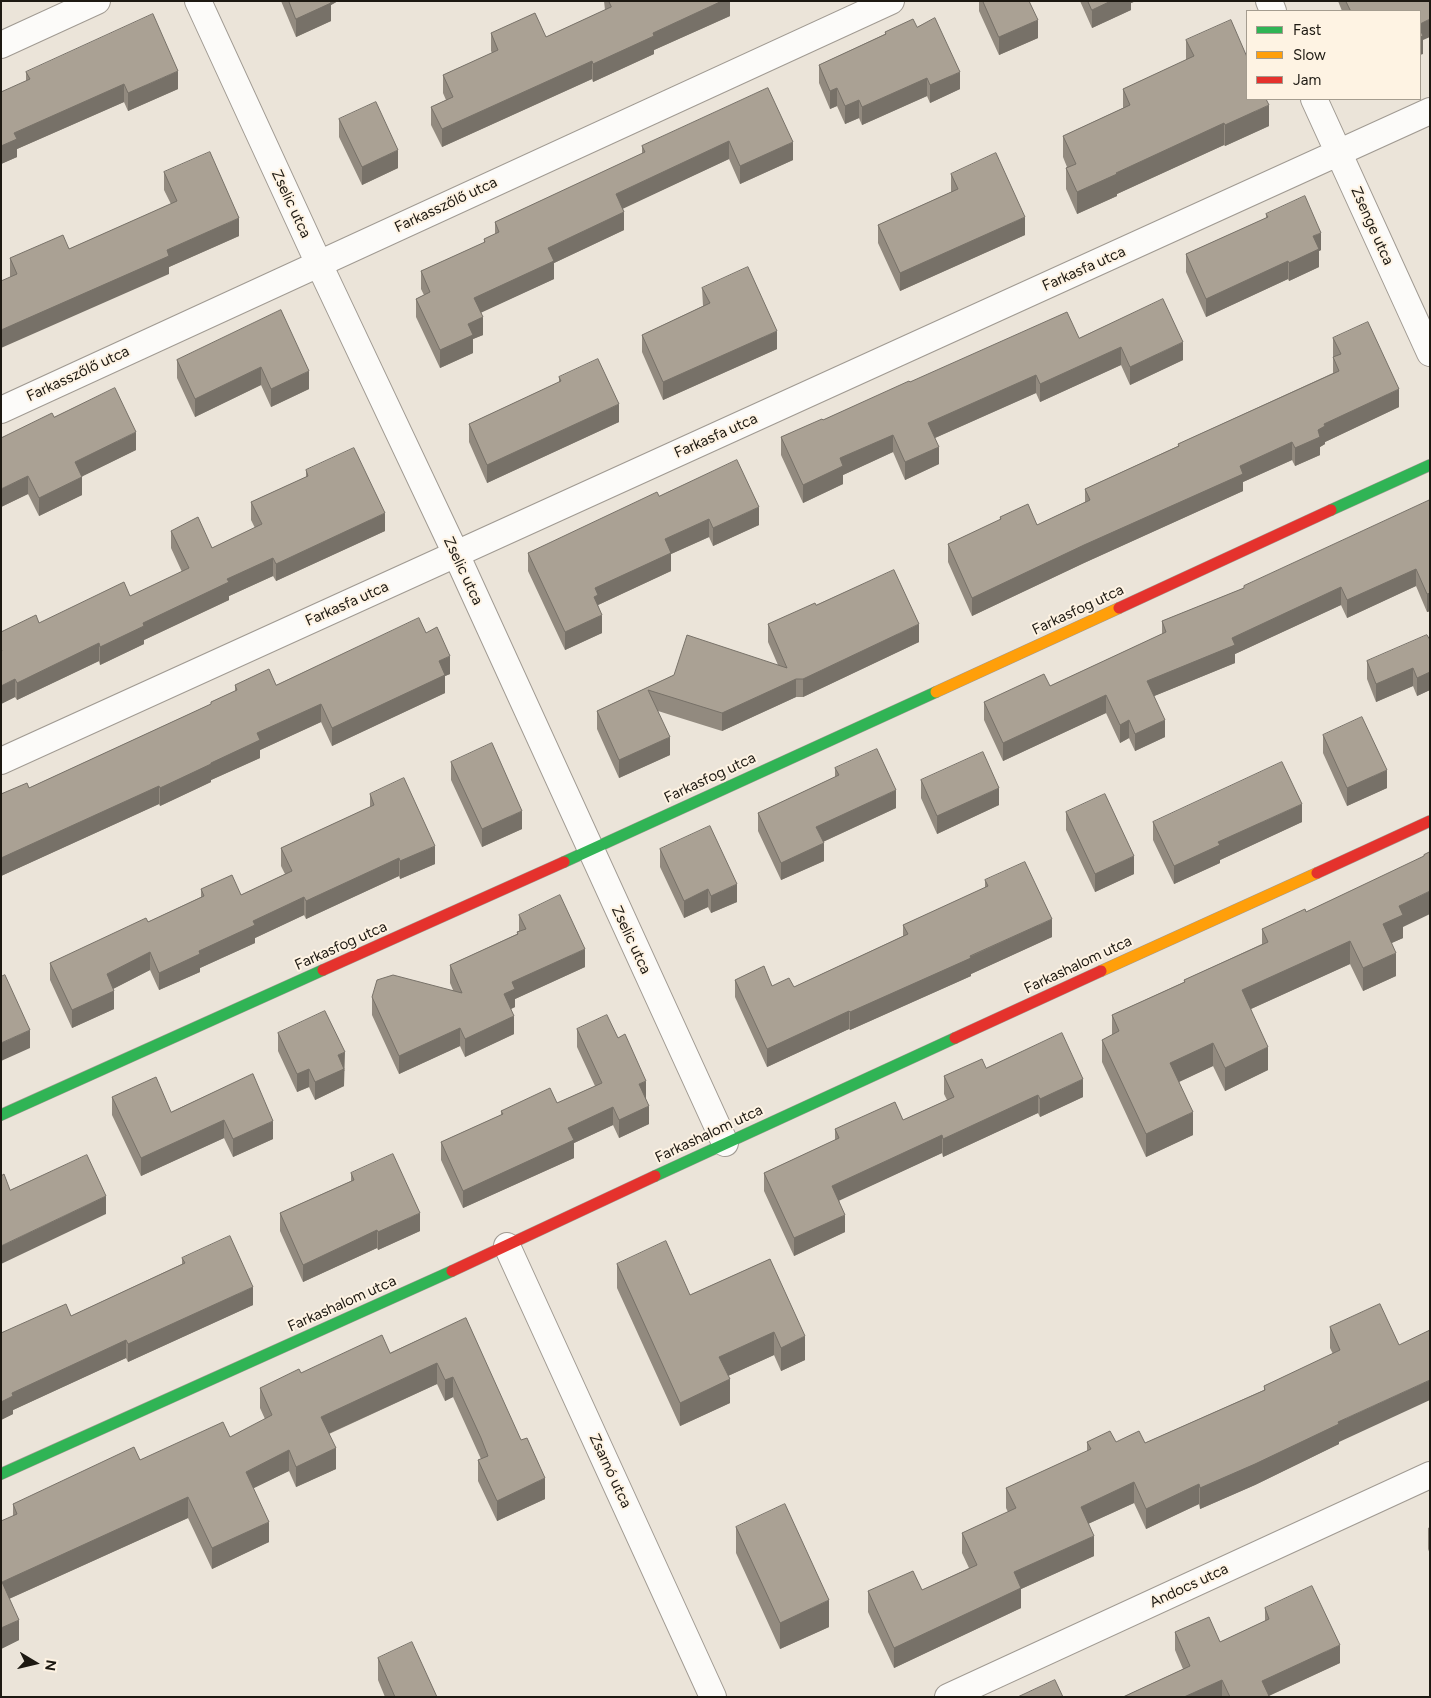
<!DOCTYPE html>
<html>
<head>
<meta charset="utf-8">
<style>
	body { margin:0 }
	#map { position:relative; width:1431px; height:1698px; overflow:hidden; background:#ebe4d9; font-family:Figtree,sans-serif }
	canvas { display:block }
	.frame { position:absolute; inset:0; border:2px solid #1d1912; pointer-events:none }
	.legend { position:absolute; left:1246px; top:10px; width:175px; height:90px; box-sizing:border-box; background:#fef3e3; border:1px solid #a49c8f; margin:0; padding:6px 9px; list-style:none; font-size:15px; color:#1d1912 }
	.legend li { display:flex; align-items:center; gap:10px; height:25px }
	.legend b { width:25px; border:1px solid #a49c8f }
	.north { position:absolute; left:10px; top:1638px; width:50px; height:50px; -webkit-text-stroke:4px #fef3e3; paint-order:stroke; rotate:99deg; font-size:14px; font-weight:700; line-height:20px; text-align:center; color:#1d1912 }
	.north::after { content:''; display:block; margin:auto; width:18px; height:22px; background:#1d1912; clip-path:polygon(50% 0,100% 100%,50% 72%,0 100%) }
</style>
</head>
<body>
<div id="map">
<canvas width="1431" height="1698"></canvas>
<div class="frame"></div>
<ul class="legend">
<li><b style="height:6px;background:#30b455"></b>Fast</li>
<li><b style="height:6px;background:#ff9f0a"></b>Slow</li>
<li><b style="height:6px;background:#e5322d"></b>Jam</li>
</ul>
<div class="north">N</div>
</div>
<script>
const context = document.querySelector('canvas').getContext('2d');
context.lineJoin = 'round';
function trace(path, color, width, dash) {
  context.strokeStyle = color;
  context.lineWidth = width;
  context.lineCap = dash ? 'butt' : 'round';
  context.setLineDash(dash || []);
  context.stroke(path);
}
function paint(path, color) {
  context.fillStyle = color;
  context.fill(path, 'evenodd');
}
function label(font, color, halo, rows, align = 'center') {
  context.font = font + ' Figtree,sans-serif';
  context.lineWidth = 4;
  context.setLineDash([]);
  context.textBaseline = 'middle';
  context.strokeStyle = halo;
  context.fillStyle = color;
  for (const [text, x, y, turn = 0] of rows) {
    context.save();
    context.translate(x, y);
    context.rotate((+turn || 0) * Math.PI / 180);
    context.textAlign = isNaN(turn) ? turn : align;
    if (halo) context.strokeText(text, 0, 0);
    context.fillText(text, 0, 0);
    context.restore();
  }
}
const street = new Path2D(`
	M198 1 319 264 456 554 725 1143
	M1269 1 1273 11
	M1 45 97 1
	M1314 99 1430 353
	M1 410 891 1
	M1 761 1430 111
	M507 1246 713 1697
	M948 1697 1430 1475`);
const fast = new Path2D(`
	M1331 510 1430 465
	M564 862 936 692
	M1 1115 323 970
	M655 1176 955 1038
	M1 1474 452 1271`);
const slow = new Path2D(`
	M936 692 1119 608
	M1101 971 1317 873`);
const jam = new Path2D(`
	M1119 608 1331 510
	M1317 873 1430 821
	M323 970 564 862
	M955 1038 1101 971
	M452 1271 655 1176`);
trace(street, '#a09a92', 28);
trace(fast, '#a09a92', 12);
trace(slow, '#a09a92', 12);
trace(jam, '#a09a92', 12);
trace(street, '#fcfbf9', 26);
trace(fast, '#30b455', 11);
trace(slow, '#ff9f0a', 11);
trace(jam, '#e5322d', 11);
paint(new Path2D(`
	M281 1H338L331 5V21L296 37Z
	M604 1H730V16L654 50V54L593 82 592 79 442 147 431 125V107L446 100 443 93V75L492 53 491 51V33L546 37 605 10Z
	M979 1H1029L1038 38 999 55 979 11Z
	M1080 1H1136L1131 3V10L1092 28Z
	M1338 1H1430L1423 40V54L1420 11H1342Z
	M917 27 960 89 930 103 927 96 862 125 859 118 845 124 837 106 830 109 819 83V65L885 34V32Z
	M1186 40 1269 126 1225 146 1224 145 1117 194V196L1077 214 1066 189V168L1067 167 1063 157V136L1123 108V89L1186 60Z
	M26 72 178 89 128 111 124 102 17 149V157L1 164 26 81Z
	M768 88 793 160 740 184 729 159 623 208 624 230 554 263V279L481 312 483 335 473 339V353L440 368 416 317V299L424 295 421 289V271L484 243V239L495 234V222L642 154V146Z
	M339 119 398 168 362 185 339 137Z
	M164 172 239 236 169 267V274L10 277V258L69 249 171 204 164 190Z
	M951 174 1025 235 900 291 878 243V225L951 192Z
	M1266 214 1321 250 1319 251V267L1289 281 1288 279 1206 317 1186 272V254L1266 218Z
	M702 288 777 349 663 400 642 352V335L703 306Z
	M281 310 309 389 271 407 261 385 195 417 177 378V360Z
	M1079 338 1183 360 1130 385 1121 365 1040 402 1036 393 935 438 939 464 905 480 893 452 843 475V484L803 503 781 455V437L823 420 910 382Z
	M1333 338 1399 407 1325 442V444L1320 447V455L1295 466 1292 460 1243 482V491L1084 563 972 616 948 562V544L1000 520V517L1037 525 1085 502V489L1178 446V444L1333 373Z
	M559 377 619 422 487 483 469 442V424L559 382Z
	M54 417 136 450 82 476V495L39 516 28 494 1 507Z
	M306 470 385 531 276 581 273 576 229 596V600L144 640V644L100 665 99 661 17 700 15 697 1 704V632L39 623 130 596 182 572 171 548V531L212 548 255 528 251 520V502L306 477Z
	M659 496 759 525 713 546 709 537 671 554V571L598 605 602 633 565 650 528 571V553Z
	M1430 500V611L1427 612 1416 586 1347 618 1341 605 1235 654V663L1154 696 1165 737 1135 751 1129 738 1120 743 1106 713 1003 761 984 720V702L1050 686 1162 634V621L1244 588V586Z
	M816 605 919 642 803 697H796L722 731 658 711 670 755 619 778 597 729V711L674 675 778 665 768 642V624Z
	M426 633 450 674 445 676V693L332 746 321 722 260 750V758L211 780V782L160 806 159 804 1 876V794L29 788 211 704V702L235 691V685H276Z
	M1430 640V690L1417 696 1413 686 1376 702 1367 679V661Z
	M1323 735 1387 788 1347 806 1323 753Z
	M451 762 522 829 482 847 451 780Z
	M835 768 896 808 823 842 824 861 781 880 758 831V813L835 777Z
	M921 780 999 805 937 834 921 798Z
	M370 794 435 864 400 879 399 876 306 919 304 915 255 938V943L200 968V972L159 990 150 970 113 989 114 1009 72 1028 50 980V963L148 922 201 897V889L241 895 285 874 281 866V848L370 807Z
	M1066 812 1134 874 1095 892 1066 830Z
	M1153 822H1302L1220 860V863L1174 884 1153 840Z
	M660 849 737 902 711 913 708 907 684 918 660 867Z
	M1430 852 1403 927V938L1391 943 1396 976 1363 991 1350 964 1251 1009 1268 1070 1225 1091 1213 1066 1179 1082 1193 1135 1146 1157 1102 1062V1040L1112 1035V1015L1184 982V980L1262 944V929L1306 912 1424 857V855Z
	M985 880 1052 937 971 974V976L850 1030 849 1029 767 1067 735 997V980L772 986 794 987 903 936V925L985 888Z
	M519 915 585 967 515 999V1007L511 1009 514 1034 465 1057 460 1046 399 1074 372 1015V997L453 990 450 983V965L517 934V932L519 931Z
	M577 1029 646 1099H645L649 1124 619 1138 613 1125 574 1143V1158L463 1208 441 1160V1142L501 1115V1111L557 1103 595 1086 577 1047Z
	M278 1033 345 1070 344 1071V1086L315 1100 309 1087 297 1092 278 1051Z
	M986 1068 1083 1097 1040 1117 1038 1113 943 1157 942 1153 839 1200 845 1232 794 1256 764 1191V1173L835 1140V1129L903 1120 947 1100 944 1094V1076Z
	M253 1074 273 1139 233 1157 224 1138 141 1176 112 1115V1097L171 1112Z
	M351 1173 420 1231 378 1250 377 1248 303 1282 280 1231V1213L351 1181Z
	M182 1258 253 1305 128 1362 126 1358 13 1410V1414L1 1420V1333L71 1316 182 1264Z
	M770 1259 805 1360 781 1371 774 1355 728 1376 730 1403 680 1426 617 1288V1264L690 1295Z
	M1380 1304 1339 1442V1444L1255 1485 1200 1509 1199 1504 1146 1529 1134 1503 1088 1524 1094 1556 1021 1589V1608L894 1668 868 1612V1591L922 1590 969 1568 962 1553V1533L1008 1512 1006 1508V1488L1087 1451V1442H1116L1145 1443 1264 1390V1386L1333 1354 1330 1348V1327Z
	M466 1318 545 1499 497 1521 478 1481V1460L481 1459 453 1397 445 1401 437 1384 329 1434 336 1469 296 1487 289 1471 253 1488 269 1542 212 1569 188 1518 9 1599 19 1640 1 1649 13 1516V1504L140 1460 230 1437 265 1419 260 1408V1388L301 1373 390 1353Z
	M736 1527 829 1627 780 1649 736 1553Z
	M1430 1527V1554L1428 1549V1528Z
	M1265 1608 1340 1663 1269 1696V1697H1123L1183 1669 1175 1650V1632L1220 1642 1265 1621Z
	M378 1658 437 1697H385L378 1680Z`), '#928a7f');
paint(new Path2D(`
	M325 1H338L331 5V21L296 37V19Z
	M722 1H730V16L654 50V54L593 82V64L653 33Z
	M1111 1H1136L1131 3V10L1092 28V10Z
	M1430 19V37L1423 40V54L1420 55V24Z
	M1038 20V38L999 55V37Z
	M592 61V79L442 147V129Z
	M178 71V89L128 111V93Z
	M960 72V89L930 103V85Z
	M927 78V96L862 125V107Z
	M124 84V102L17 149V157L1 164V146L14 133Z
	M837 88V106L830 109V91Z
	M859 100V118L845 124V106Z
	M1269 105V126L1225 146V125Z
	M1224 123V145L1117 194V196L1077 214V192L1116 173Z
	M729 141V159L616 212V194Z
	M793 142V160L740 184V166Z
	M398 150V168L362 185V167Z
	M624 212V230L554 263V279L474 316V298L548 248Z
	M1025 217V235L900 291V273Z
	M239 218V236L169 267V274L1 348V330L167 250Z
	M1321 233V250L1319 251V267L1289 281V263L1313 236Z
	M1288 261V279L1206 317V299Z
	M483 317V335L473 339V353L440 368V350L468 324Z
	M777 331V349L663 400V382Z
	M1183 342V360L1130 385V367Z
	M1121 347V365L1040 402V384Z
	M261 367V385L195 417V399Z
	M309 371V389L271 407V389Z
	M1036 375V393L928 441V423Z
	M1399 389V407L1325 442V444L1320 447V455L1295 466V448L1324 424Z
	M619 404V422L487 483V465Z
	M136 432V450L75 480V462Z
	M893 435V452L843 475V484L803 503V485L840 458Z
	M1292 442V460L1243 482V491L1084 563 972 616V598L1240 466Z
	M939 447V464L905 480V462Z
	M28 476V494L1 507V489Z
	M82 477V495L39 516V498Z
	M759 507V525L713 546V528Z
	M385 513V531L276 581V564Z
	M709 519V537L671 554V571L598 605V613L594 597 595 588 665 539Z
	M273 558V576L229 596V600L144 640V644L100 665V647L143 623 227 579Z
	M1416 569V586L1347 618V600Z
	M1341 587V605L1235 654V663L1147 699V681L1232 638Z
	M1430 593V611L1427 612V594Z
	M602 615V633L565 650V632Z
	M919 624V642L803 697V679Z
	M99 643V661L17 700V683Z
	M450 656V674L445 676V693L332 746V728L439 661Z
	M1413 668V686L1376 702V684Z
	M1430 672V690L1417 696V678Z
	M15 679V697L1 704V686Z
	M796 679V697L722 731V713Z
	M1106 695V713L1003 761V743Z
	M321 704V722L260 750V758L211 780V782L160 806V788L211 763 257 733Z
	M1129 720V738L1120 743V725Z
	M1165 720V737L1135 751V734Z
	M670 737V755L619 778V760Z
	M1387 770V788L1347 806V788Z
	M159 786V804L1 876V858Z
	M999 788V805L937 834V816Z
	M896 790V808L816 845V827Z
	M1302 804V822L1220 860V863L1174 884V866L1218 842Z
	M522 811V829L482 847V829Z
	M824 843V861L781 880V863Z
	M435 846V864L400 879V861Z
	M1134 856V874L1095 892V874Z
	M399 858V876L306 919V901Z
	M737 884V902L711 913V896Z
	M708 889V907L684 918V901Z
	M1430 891V914L1403 927V938L1383 947V924L1399 906Z
	M304 897V915L255 938V943L200 968V972L159 990V973L253 921Z
	M1052 919V937L971 974V976L850 1030V1012Z
	M1350 941V964L1242 1013V990Z
	M585 949V967L515 999V1007L504 1012V994L512 982Z
	M150 952V970L107 992V974Z
	M1396 953V976L1363 991V968Z
	M114 991V1009L72 1028V1010Z
	M849 1011V1029L767 1067V1049Z
	M514 1016V1034L465 1057V1039Z
	M460 1028V1046L399 1074V1056Z
	M30 1030V1048L1 1061V1043Z
	M1213 1043V1066L1170 1086V1063Z
	M1268 1047V1070L1225 1091V1068Z
	M345 1052 344 1086 315 1100V1082L338 1055Z
	M309 1069V1087L297 1092V1074Z
	M1083 1079V1097L1040 1117V1099Z
	M646 1081V1099L639 1102V1084Z
	M1038 1095V1113L943 1157V1139Z
	M649 1106V1124L619 1138V1120Z
	M613 1107V1125L574 1143V1158L463 1208V1191L568 1128Z
	M1193 1112V1135L1146 1157V1134Z
	M224 1120V1138L141 1176V1158Z
	M273 1121V1139L233 1157V1139Z
	M942 1135V1153L832 1204V1186Z
	M106 1196V1214L1 1264V1246Z
	M420 1213V1231L378 1250V1232Z
	M845 1215V1232L794 1256V1238Z
	M377 1230V1248L303 1282V1265Z
	M253 1287V1305L128 1362V1344Z
	M774 1332V1355L719 1380V1357Z
	M805 1336V1360L781 1371V1348Z
	M126 1340V1358L13 1410V1414L1 1420V1402L12 1393Z
	M437 1363V1384L321 1437V1417Z
	M453 1377V1397L445 1401V1380Z
	M730 1379V1403L680 1426V1403Z
	M1430 1380V1400L1339 1442V1444L1255 1485 1200 1509V1488L1338 1422Z
	M336 1448V1469L296 1487V1467Z
	M289 1450V1471L246 1492V1472Z
	M545 1478V1499L497 1521V1501Z
	M1134 1482V1503L1081 1527V1507Z
	M1199 1484V1504L1146 1529V1509Z
	M188 1497V1518L2 1602V1582Z
	M269 1522V1542L212 1569V1548Z
	M1094 1536V1556L1021 1589V1608L894 1668V1648L1014 1572Z
	M829 1600V1627L780 1649V1623Z
	M19 1620V1640L1 1649V1628Z
	M1340 1645V1663L1266 1697 1262 1681Z
	M1222 1680V1697H1184Z`), '#777168');
const building = new Path2D(`
	M289 1H330L331 3 296 19Z
	M609 1H722L653 33 654 36 593 64 592 61 442 129 431 107 453 97 443 75 498 50 491 33 535 13 546 37 611 7Z
	M983 1H1029L1038 20 999 37Z
	M1088 1H1111L1092 10Z
	M1346 1H1430V19L1420 24V11H1351Z
	M153 14 178 71 128 93 124 84 14 133 17 139 1 146V92L30 79 26 72Z
	M935 18 960 72 930 85 927 78 862 107 859 100 845 106 837 88 830 91 819 65 886 34 885 32 913 19 917 27Z
	M1231 20 1247 57V99H1266L1269 105 1225 125 1224 123 1116 173 1117 174 1077 192 1066 168 1076 164 1063 136 1130 105 1123 89 1194 56 1186 40Z
	M1420 29 1423 36 1420 37Z
	M768 88 793 142 740 166 729 141 616 194 624 212 548 248 554 261 474 298 483 317 468 324 473 335 440 350 416 299 430 292 421 271 485 242 484 239 499 232 495 222 645 152 642 146Z
	M376 102 398 150 362 167 339 119Z
	M210 152 239 218 167 250 169 256 1 330V281L17 274 10 258 63 235 69 249 177 201 164 172Z
	M996 153 1025 217 900 273 878 225 958 189 951 174Z
	M1305 196 1321 233 1313 236 1319 249 1289 263 1288 261 1206 299 1186 254 1268 217 1266 214Z
	M748 267 777 331 663 382 642 335 710 303 702 288Z
	M1163 299 1183 342 1130 367 1121 347 1040 384 1036 375 928 423 939 447 905 462 893 435 840 458 843 466 803 485 781 437 822 419 823 420 909 381 910 382 1067 312 1079 338Z
	M281 310 309 371 271 389 261 367 195 399 177 360Z
	M1368 322 1399 389 1324 424 1325 426 1318 430 1320 437 1295 448 1292 442 1240 466 1243 474 1084 545 972 598 948 544 1001 519 1000 517 1028 504 1037 525 1090 500 1085 489 1179 446 1178 444 1339 371 1333 357 1341 354 1333 338Z
	M598 359 619 404 487 465 469 424 561 381 559 377Z
	M115 388 136 432 75 462 82 477 39 498 28 476 1 489V438L52 413 54 417Z
	M354 448 385 513 276 564 273 558 227 579 229 582 143 623 144 626 100 647 99 643 17 683 15 679 1 686V651H2L1 649V632L36 615 39 623 124 582 130 596 189 568 171 531 198 517 212 548 262 524 251 502 308 476 306 470Z
	M737 460 759 507 713 528 709 519 665 539 671 553 595 588 598 595 594 597 602 615 565 632 528 553 657 492 659 496Z
	M1430 500V593L1427 594 1416 569 1347 600 1341 587 1232 638 1235 645 1147 681 1165 720 1135 734 1129 720 1120 725 1106 695 1003 743 984 702 1044 674 1050 686 1166 632 1162 621 1244 588V586Z
	M894 570 919 624 803 679H796L722 713 648 690 670 737 619 760 597 711 674 675 687 635 787 668 768 624 815 603 816 605Z
	M419 618 426 633 437 627 450 656 439 661 445 675 332 728 321 704 257 733 260 740 211 763V764L160 788 159 786 1 858V794L27 783 29 788 211 704V702L237 690 235 685 269 669 276 685Z
	M1427 635 1430 640V672L1417 678 1413 668 1376 684 1367 661Z
	M1362 717 1387 770 1347 788 1323 735Z
	M492 743 522 811 482 829 451 762Z
	M877 749 896 790 816 827 824 843 781 863 758 813 839 775 835 768Z
	M983 752 999 788 937 816 921 780Z
	M1282 762 1302 804 1218 842 1220 845 1174 866 1153 822Z
	M404 778 435 846 400 861 399 858 306 901 304 897 253 921 255 925 199 951 200 954 159 973 150 952 107 974 114 991 72 1010 50 963 146 918 148 922 204 896 201 889 232 875 241 895 292 871 281 848 374 805 370 794Z
	M1105 794 1134 856 1095 874 1066 812Z
	M710 826 737 884 711 896 708 889 684 901 660 849Z
	M1430 852V891L1399 906 1403 915 1383 924 1396 953 1363 968 1350 941 1242 990 1268 1047 1225 1068 1213 1043 1170 1063 1193 1112 1146 1134 1102 1040 1119 1031 1112 1015 1185 982 1184 980 1268 942 1262 929 1305 909 1306 912 1424 856V855Z
	M1025 862 1052 919 970 956 971 958 850 1012 849 1011 767 1049 735 980 764 966 772 986 789 978 794 987 908 934 903 925 988 886 985 880Z
	M560 895 585 949 512 982 515 989 504 994 514 1016 465 1039 460 1028 399 1056 372 997 377 980 393 975 462 993 450 965 518 934 517 932 526 929 519 915Z
	M5 975 30 1030 1 1043V977Z
	M325 1011 345 1052 338 1055 344 1069 315 1082 309 1069 297 1074 278 1033Z
	M607 1015 618 1038 625 1034 646 1081 639 1084 649 1106 619 1120 613 1107 568 1128 574 1140 463 1191 441 1142 503 1114 501 1111 550 1088 557 1103 602 1083 577 1029Z
	M1062 1033 1083 1079 1040 1099 1038 1095 943 1139 942 1135 832 1186 845 1215 794 1238 764 1173 839 1138 835 1129 895 1102 903 1120 954 1097 944 1076 982 1059 986 1068Z
	M253 1074 273 1121 233 1139 224 1120 141 1158 112 1097 156 1077 171 1112Z
	M393 1154 420 1213 378 1232 377 1230 303 1265 280 1213 354 1180 351 1173Z
	M87 1155 106 1196 1 1246V1176L4 1174 10 1190Z
	M230 1236 253 1287 128 1344 126 1340 12 1393 13 1396 1 1402V1333L66 1304 71 1316 185 1263 182 1258Z
	M666 1241 690 1295 770 1259 805 1336 781 1348 774 1332 719 1357 730 1379 680 1403 617 1264Z
	M1380 1304 1399 1345 1430 1330V1380L1338 1422 1339 1424 1255 1464 1200 1488 1199 1484 1146 1509 1134 1482 1081 1507 1094 1536 1014 1572 1021 1588 894 1648 868 1591 913 1571 922 1590 977 1565 962 1533 1016 1508 1006 1488 1091 1449 1087 1442 1110 1431 1116 1442 1139 1431 1145 1443 1265 1390 1264 1386 1340 1350 1330 1327Z
	M466 1318 521 1440 527 1438 545 1478 497 1501 478 1460 488 1456 481 1438 453 1377 445 1380 437 1363 321 1417 336 1448 296 1467 289 1450 246 1472 269 1522 212 1548 188 1497 2 1582 19 1620 1 1628V1521L17 1514 13 1504 134 1447 140 1460 223 1422 230 1437 272 1415 260 1388 299 1369 301 1373 382 1335 390 1353Z
	M785 1504 829 1600 780 1623 736 1527Z
	M1312 1586 1340 1645 1262 1681 1269 1696 1267 1697H1230L1222 1680 1184 1697H1123L1190 1666 1175 1632 1209 1617 1220 1642 1269 1619 1265 1608Z
	M412 1642 437 1697H395L378 1658Z
	M1055 1680 1063 1697H1018Z`);
paint(building, '#aaa194');
trace(building, '#777168', 1);
label('15px', '#1d1912', '#fef3e3', [
	["Zselic utca",291,204,65],
	["Farkasszőlő utca",446,205,-25],
	["Zsenge utca",1372,226,66],
	["Farkasfa utca",1084,269,-24],
	["Farkasszőlő utca",78,374,-25],
	["Farkasfa utca",716,436,-24],
	["Zselic utca",463,571,65],
	["Farkasfa utca",347,604,-24],
	["Farkasfog utca",1078,610,-25],
	["Farkasfog utca",710,778,-25],
	["Zselic utca",631,940,65],
	["Farkasfog utca",341,946,-24],
	["Farkashalom utca",1078,965,-25],
	["Farkashalom utca",709,1134,-25],
	["Farkashalom utca",342,1304,-24],
	["Zsarnó utca",610,1471,65],
	["Andocs utca",1189,1586,-25]
]);
</script>
</body>
</html>
